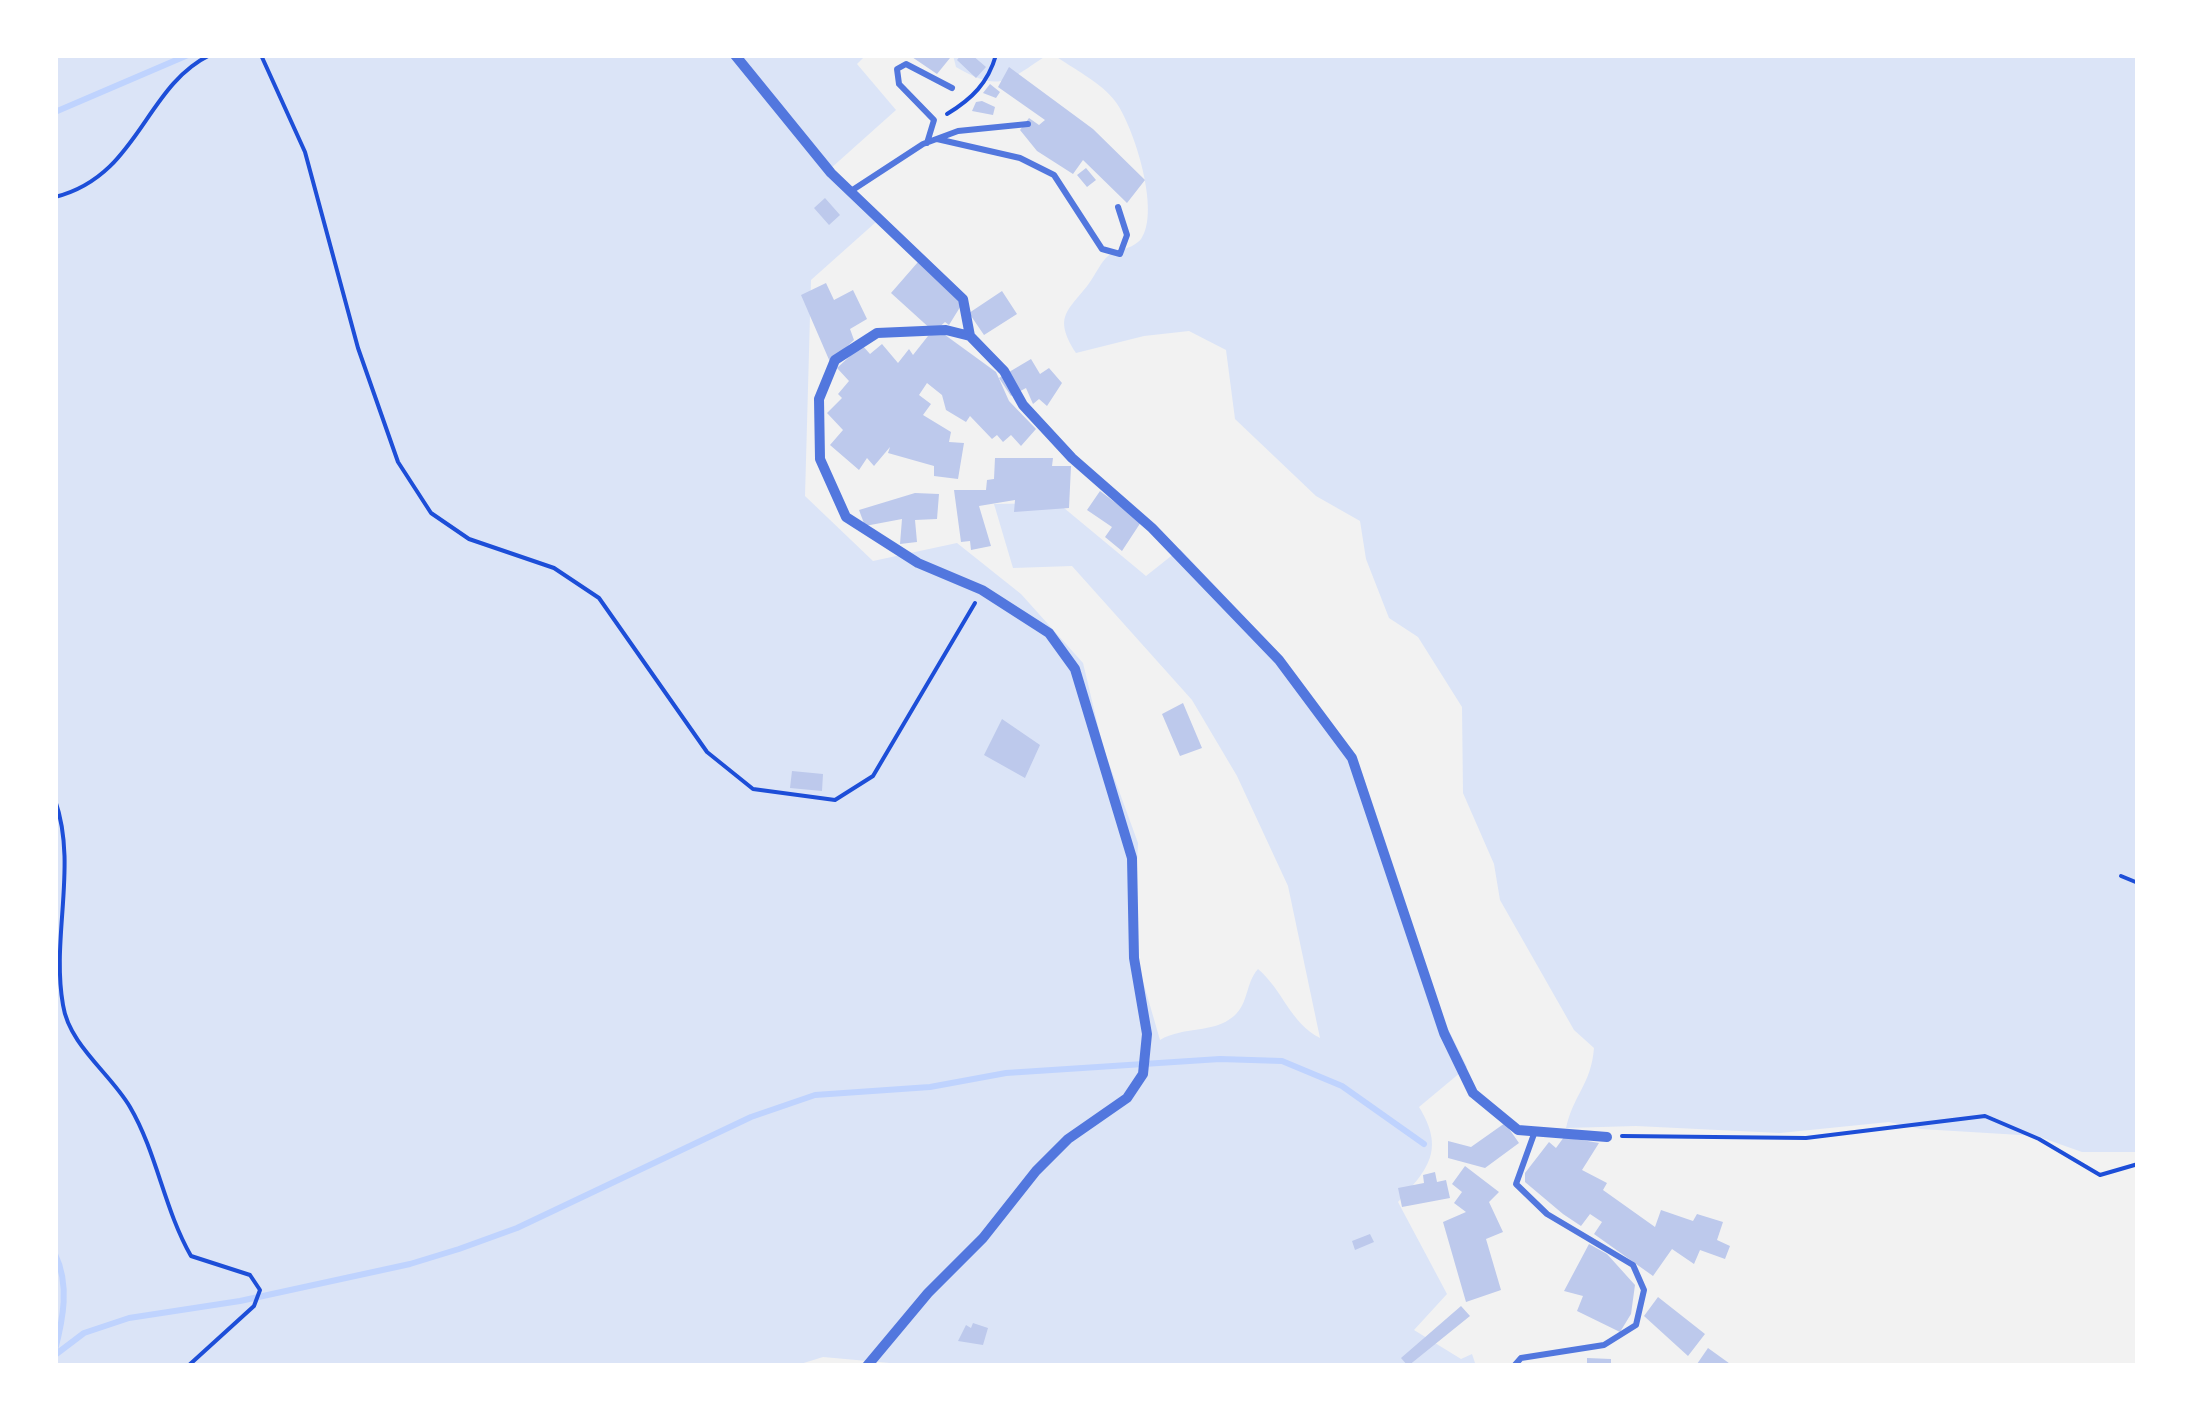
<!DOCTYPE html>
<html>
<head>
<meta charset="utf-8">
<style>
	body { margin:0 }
	#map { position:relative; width:2193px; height:1421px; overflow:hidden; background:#f2f2f2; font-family:"PT Sans Narrow",sans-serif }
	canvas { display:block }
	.frame { position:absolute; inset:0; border:58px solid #fff; pointer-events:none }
</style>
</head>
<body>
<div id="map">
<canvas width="2193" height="1421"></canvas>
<div class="frame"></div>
</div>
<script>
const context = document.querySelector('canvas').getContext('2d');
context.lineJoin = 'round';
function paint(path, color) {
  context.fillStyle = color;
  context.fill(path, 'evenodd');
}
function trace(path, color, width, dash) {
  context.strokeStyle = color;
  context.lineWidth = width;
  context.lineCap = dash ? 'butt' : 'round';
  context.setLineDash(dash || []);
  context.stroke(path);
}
paint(new Path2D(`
	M55 55H866L857 64 896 110 830 169 876 222 811 280 805 496 873 561 957 543 1021 594 1083 663 1103 747 1138 843 1133 947 1160 1040C1183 1026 1213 1034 1234 1016 1249 1003 1245 984 1258 969 1283 990 1290 1023 1320 1038L1288 886 1237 776 1192 700 1072 566 1013 568 994 504 1058 503 1146 576 1180 549 1277 651 1362 773 1436 1005 1467 1067 1419 1107C1445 1149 1429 1169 1398 1202L1447 1294 1414 1330 1461 1359 1472 1354 1476 1366H923L823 1357 794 1366H55Z
	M953 55H1047C1008 81 1000 93 956 67Z
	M1054 55H2138V1152H2082L2037 1136 1921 1129 1889 1122 1780 1133 1636 1126 1566 1128C1574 1093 1591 1085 1594 1048L1574 1030 1500 900 1494 864 1463 793 1462 707 1418 637 1389 618 1366 559 1360 521 1316 496 1235 419 1226 350 1189 331 1144 336 1076 353C1052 315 1069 311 1090 282 1095 275 1101 262 1108 256 1117 249 1132 250 1141 239 1161 212 1134 126 1115 101 1102 83 1072 68 1054 55Z`), '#dbe4f7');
trace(new Path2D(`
	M55 112 188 55
	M55 1254C70 1285 63 1319 55 1350
	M55 1355 84 1333 129 1318 240 1301 410 1264 459 1249 517 1228 751 1117 815 1095 930 1087 1006 1073 1220 1059 1282 1061 1342 1086 1424 1144`), '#bfd3fe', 6);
paint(new Path2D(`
	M909 55H945L950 58 937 74Z
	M961 55H972L986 67 976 78 957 60Z
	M1009 67 1093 129 1145 180 1127 203 1083 160 1073 174 1037 151 1020 130 1029 118 1039 125 1045 120 998 87Z
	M990 84 1000 92 996 98 983 93Z
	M982 101 995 107 993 115 972 111 976 102Z
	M1086 168 1096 180 1087 187 1077 175Z
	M825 198 840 215 829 225 814 208Z
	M918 262 962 304 949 325 945 322 934 332 891 293Z
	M826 283 834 300 853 290 867 319 850 329 854 340 830 362 801 295Z
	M1002 291 1017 314 984 335 969 313Z
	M941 332 996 372 1009 401 1036 429 1021 446 1011 435 1003 442 997 435 992 439 970 416 966 422 946 410 942 395 927 383 919 395 931 404 923 415 951 432 949 442 964 443 958 479 934 476V466L888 453 890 447 874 466 867 458 859 470 830 445 843 430 827 413 842 398 838 394 849 381 837 368 862 345 870 354 882 344 898 363 909 349 913 355 928 336Z
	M1031 359 1040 374 1049 368 1062 383 1047 406 1039 399 1033 404 1026 388 1011 396 999 378Z
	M995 458H1053L1052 466H1071L1069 508 1014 512 1015 500 979 506 991 546 971 550 970 541 961 542 954 490H986L987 480 994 479Z
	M1100 491 1141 522 1122 551 1105 537 1112 527 1087 510Z
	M915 493 939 494 937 519 915 520 917 542 900 544 902 519 865 526 859 510Z
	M1183 703 1202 748 1180 756 1162 714Z
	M1002 719 1040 745 1025 778 984 755Z
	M792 771 823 774 822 791 790 788Z
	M1505 1123 1519 1143 1485 1168 1448 1158V1141L1471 1147Z
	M1564 1137 1599 1143 1582 1170 1607 1183 1603 1190 1655 1227 1661 1210 1693 1221 1697 1214 1723 1222 1717 1240 1730 1246 1725 1259 1700 1250 1694 1264 1672 1249 1653 1276 1594 1234 1602 1222 1590 1214 1581 1226 1563 1214 1525 1182V1173L1549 1142 1556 1148Z
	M1465 1166 1499 1192 1489 1202 1503 1232 1486 1239 1501 1290 1466 1302 1443 1222 1466 1212 1454 1203 1462 1192 1452 1184Z
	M1435 1172 1437 1182 1446 1180 1450 1198 1402 1207 1398 1188 1424 1183 1423 1175Z
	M1370 1234 1374 1242 1355 1250 1352 1241Z
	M1589 1244 1607 1254 1635 1285 1631 1314 1620 1332 1577 1311 1583 1296 1564 1291Z
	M1658 1297 1705 1334 1688 1356 1644 1316Z
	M1461 1306 1470 1316 1408 1366 1401 1358Z
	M973 1323 988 1328 983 1345 958 1341 966 1325 971 1328Z
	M1708 1348 1733 1366 1697 1364Z
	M1587 1358 1611 1359V1366H1587Z`), '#bdc9ec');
trace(new Path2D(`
	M261 55 305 152 358 348 398 462 431 513 469 539 554 568 599 598 707 752 753 789 835 800 873 776 975 603
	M947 114C972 99 988 83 996 55
	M55 197C139 176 144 87 210 55
	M55 800C78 865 51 937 63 1005 69 1045 111 1074 130 1107 157 1153 164 1209 191 1256L250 1275 260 1290 254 1306 188 1366
	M2121 876 2138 883
	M1622 1136 1806 1138 1985 1116 2039 1139 2100 1175 2138 1164`), '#1d4ed8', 4);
trace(new Path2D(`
	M937 139 1020 158 1054 175 1102 249 1120 254 1127 235 1118 207
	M927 143 934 120 899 84 897 69 906 64 952 88
	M851 191 923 144 958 131 1028 124
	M1514 1366 1521 1358 1604 1345 1636 1325 1644 1290 1633 1265 1547 1214 1516 1184 1534 1134`), '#5277de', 6);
trace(new Path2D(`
	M735 55 831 173 963 299 970 336
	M867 1366 928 1293 983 1238 1036 1171 1068 1139 1127 1098 1143 1074 1147 1034 1134 958 1132 858 1075 669 1049 633 982 590 918 563 846 517 820 459 819 399 835 360 877 333 946 330 970 336 1004 371 1023 405 1072 458 1152 528 1279 660 1352 758 1444 1033 1473 1093 1518 1130 1607 1137`), '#5277de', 10);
</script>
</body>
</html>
